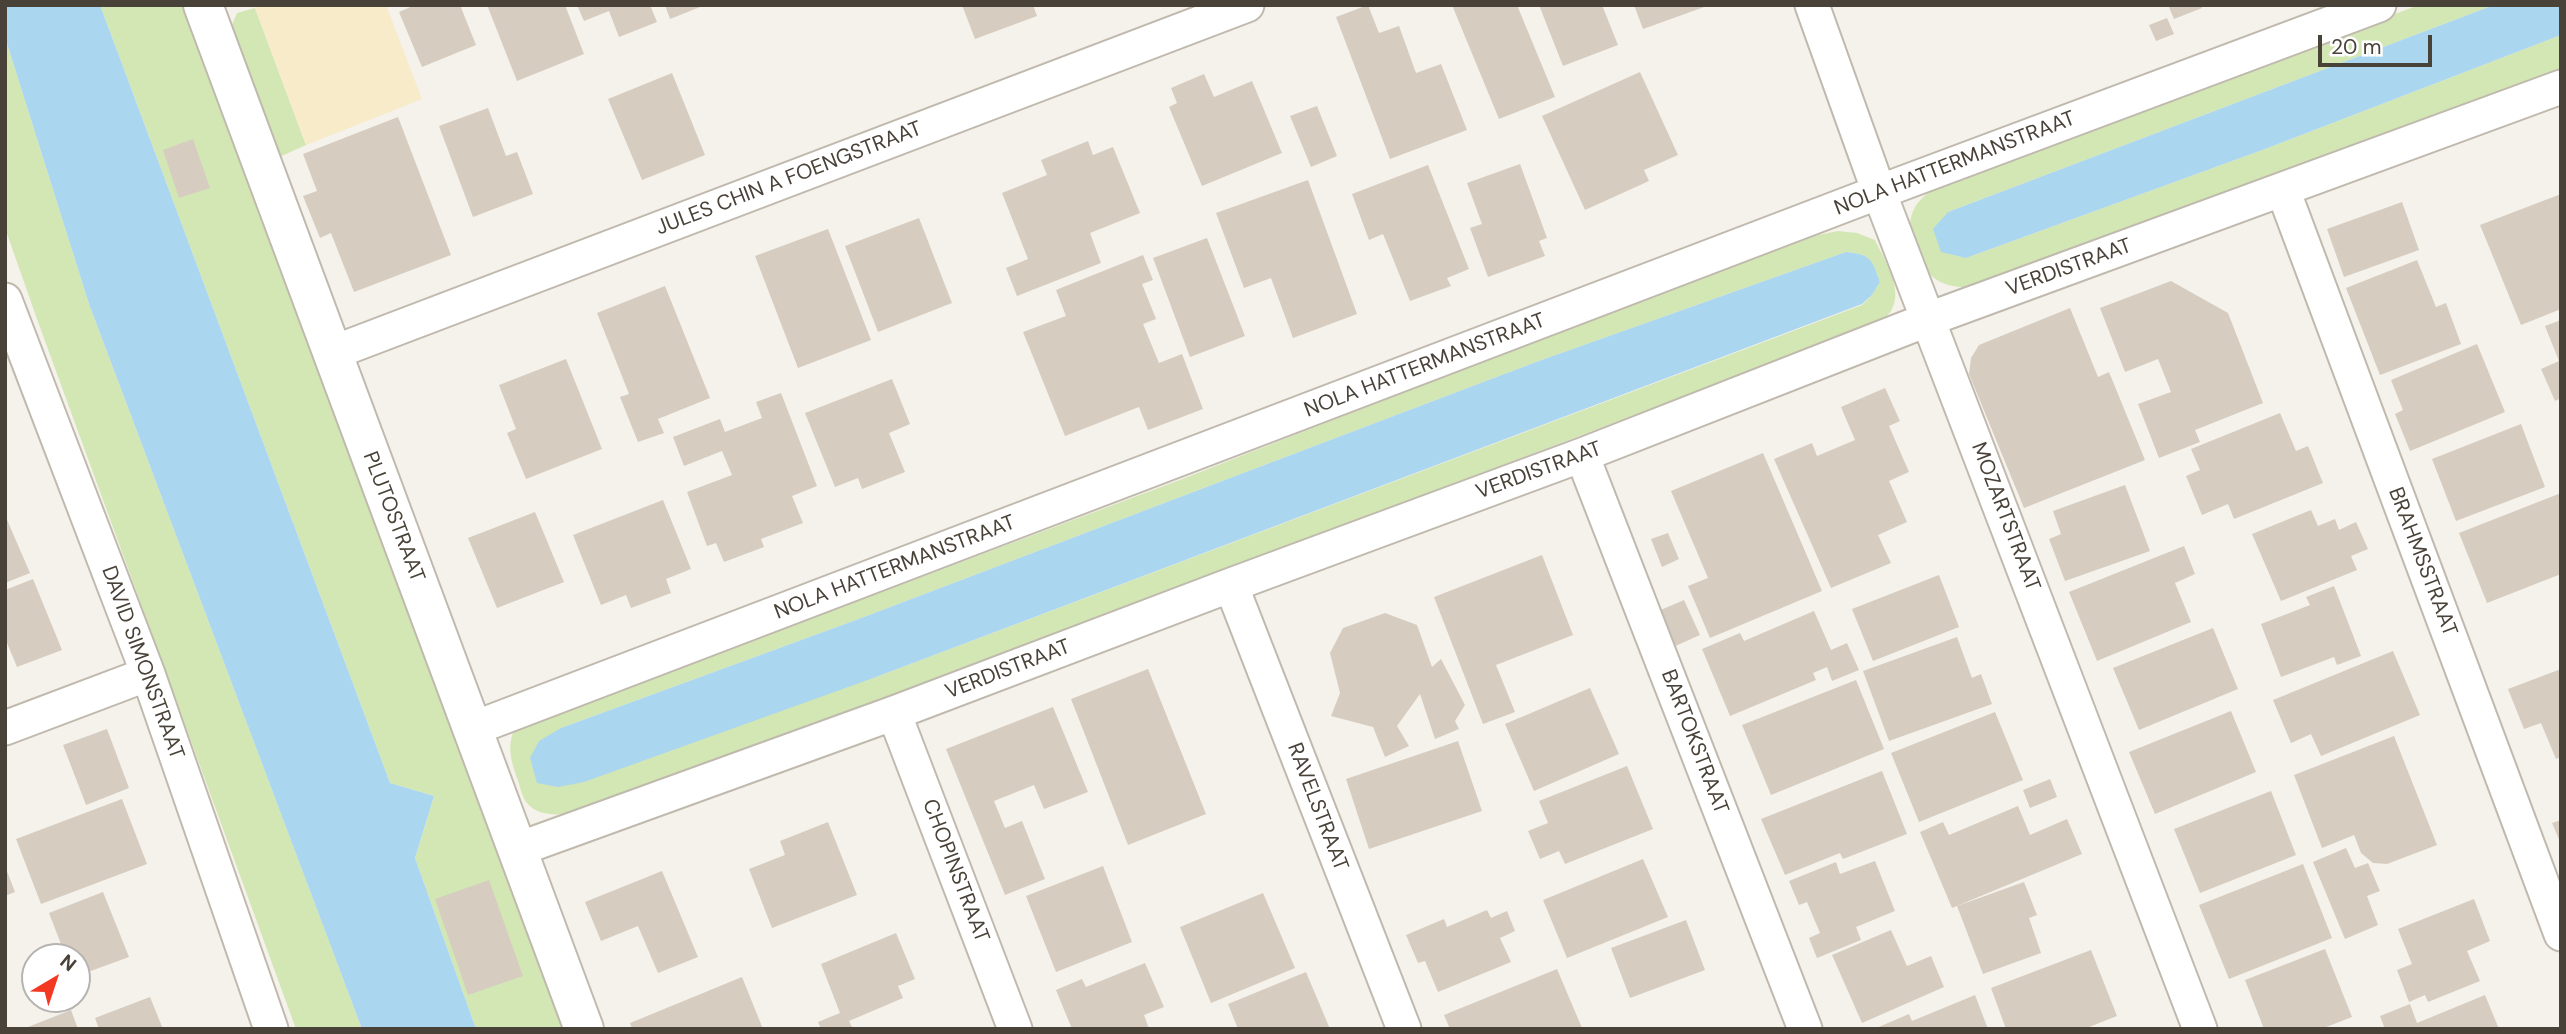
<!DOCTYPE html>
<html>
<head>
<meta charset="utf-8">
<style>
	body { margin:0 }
	#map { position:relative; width:2566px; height:1034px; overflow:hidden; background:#f5f1eb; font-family:"DM Sans",sans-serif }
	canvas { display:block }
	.frame { position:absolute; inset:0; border:7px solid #494239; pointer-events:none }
	.north { position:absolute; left:21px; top:943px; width:70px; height:70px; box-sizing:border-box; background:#fff; border:2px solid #b6b3b0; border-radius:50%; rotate:39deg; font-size:19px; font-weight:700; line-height:28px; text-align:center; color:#494239 }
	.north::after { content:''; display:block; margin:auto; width:24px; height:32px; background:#f43923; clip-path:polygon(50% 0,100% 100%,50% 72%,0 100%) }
	.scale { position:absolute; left:2318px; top:35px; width:114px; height:32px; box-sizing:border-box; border:4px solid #494239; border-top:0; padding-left:9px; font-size:21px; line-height:24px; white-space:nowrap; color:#494239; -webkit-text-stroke:5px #fff; paint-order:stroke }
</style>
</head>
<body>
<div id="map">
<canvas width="2566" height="1034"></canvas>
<div class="frame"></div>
<div class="north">N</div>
<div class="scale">20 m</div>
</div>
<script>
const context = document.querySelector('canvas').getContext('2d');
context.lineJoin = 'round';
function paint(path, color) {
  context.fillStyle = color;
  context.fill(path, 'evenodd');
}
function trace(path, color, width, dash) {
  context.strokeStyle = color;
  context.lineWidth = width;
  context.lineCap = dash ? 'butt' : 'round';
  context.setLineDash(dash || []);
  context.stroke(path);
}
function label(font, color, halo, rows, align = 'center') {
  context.font = font + ' "DM Sans",sans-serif';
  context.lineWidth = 6;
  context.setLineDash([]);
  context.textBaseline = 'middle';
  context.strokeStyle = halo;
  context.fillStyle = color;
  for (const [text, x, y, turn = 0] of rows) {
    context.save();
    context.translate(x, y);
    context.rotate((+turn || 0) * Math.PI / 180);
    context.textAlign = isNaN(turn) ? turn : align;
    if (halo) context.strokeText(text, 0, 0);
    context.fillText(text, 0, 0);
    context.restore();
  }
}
paint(new Path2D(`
	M100 5H187L569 1029H476L415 858 434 796 390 783Z
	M2419 5H2494L1948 212 1966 258 2265 149 2561 35V71L1973 288C1940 287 1927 279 1915 249 1904 219 1912 201 1939 186Z
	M255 8 306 145 275 159 231 27 237 13Z
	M5 37 89 304 362 1029H296L37 319 5 228Z
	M1838 231 1857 233 1875 240C1884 259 1903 288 1892 309 1890 313 1885 318 1881 322L590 810C571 813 542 821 527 803 522 798 520 785 517 778 511 760 507 747 514 730L1185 478 1539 339 1808 237ZM1846 252C1870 254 1872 260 1880 282L1872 295 1862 305 876 677 561 728 856 620 1536 362Z`), '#d3e7b5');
paint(new Path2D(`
	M261 5H386L422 99 306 145 255 8Z`), '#f7ebc9');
paint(new Path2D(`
	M5 5H100L390 783 434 796 415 858 476 1029H362L89 304 5 37Z
	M2494 5H2561V35L2265 149 1966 258 1941 252 1933 229 1948 212Z
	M1846 252C1871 254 1872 260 1880 282L1872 295 1862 304 876 677 584 782 558 787 537 783 530 758 539 741 561 728 856 620 1536 362Z`), '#aad6ef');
paint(new Path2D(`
	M415 5H460L476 45 422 67 399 12Z
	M487 5H565L584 54 517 81Z
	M577 5H650L657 22 619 37 609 11 584 21Z
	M665 5H705L670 19Z
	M962 5H1033L1037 16 975 39Z
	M1368 5 1379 33 1399 26 1416 73 1441 64 1467 130 1390 159 1336 17Z
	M1452 5H1517L1555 97 1499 119Z
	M1539 5H1602L1618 45 1563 66Z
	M1634 5H1707V6L1643 29Z
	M2168 5H2200L2202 8 2174 19Z
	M2167 18 2174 34 2156 41 2149 25Z
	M1640 72 1678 155 1644 170 1649 181 1585 210 1542 116Z
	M672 73 705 155 642 180 608 99Z
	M1204 74 1214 97 1252 81 1282 153 1202 186 1169 107 1177 103 1171 88Z
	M1317 106 1337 156 1311 167 1290 116Z
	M488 108 506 156 517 152 533 194 473 217 439 126Z
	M398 117 451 255 354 292 331 233 320 238 303 196 317 191 303 154Z
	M193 139 210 188 179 198 163 150Z
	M1088 141 1093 155 1113 147 1140 213 1090 233 1101 263 1017 296 1006 268 1028 259 1002 193 1047 175 1041 160Z
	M1520 164 1547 238 1539 241 1545 256 1488 277 1470 228 1482 224 1467 183Z
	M1428 165 1469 269 1447 278 1451 286 1410 301 1383 234 1369 240 1352 194Z
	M1308 180 1357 314 1293 338 1271 278 1244 288 1216 213Z
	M2561 194V309L2521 325 2480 225Z
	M2402 202 2419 250 2344 277 2327 229Z
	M919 218 952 303 878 332 845 246Z
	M828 229 871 340 798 368 755 256Z
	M1207 238 1245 336 1190 357 1153 258Z
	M1143 255 1153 280 1142 284 1156 319 1143 324 1159 363 1182 354 1203 409 1148 430 1139 407 1065 436 1023 332 1066 316 1056 290Z
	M2417 260 2436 307 2446 303 2461 344 2380 375 2346 288Z
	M2171 281 2228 313 2263 403 2195 430 2200 442 2159 458 2138 404 2171 392 2158 359 2125 372 2100 308Z
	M665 286 710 398 658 419 664 433 638 442 620 397 629 394 597 313Z
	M2070 308 2098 377 2109 372 2145 460 2024 508 1969 374 1971 358 1979 345Z
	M2561 320V398L2555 401 2541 369 2559 361 2545 326Z
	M2477 344 2505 412 2410 451 2395 414 2403 410 2391 380Z
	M566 359 602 449 526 479 507 433 516 429 499 385Z
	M892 379 910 424 889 433 905 472 862 489 858 478 835 487 805 413Z
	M1885 388 1900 421 1889 426 1909 472 1889 481 1907 522 1878 535 1891 563 1831 588 1774 459 1812 443 1817 456 1855 440 1841 407Z
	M781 393 817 486 792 496 803 523 761 539 764 547 724 562 716 543 707 546 687 492 732 475 722 451 684 466 673 437 720 419 725 432 762 418 756 402Z
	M2280 413 2296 451 2308 446 2323 483 2234 519 2228 504 2202 515 2186 476 2200 470 2191 449Z
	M2521 424 2545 487 2456 521 2432 459Z
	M1763 453 1822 591 1710 638 1688 586 1708 578 1671 491Z
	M2125 485 2150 551 2065 581 2049 539 2061 534 2053 511Z
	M2561 493V574L2487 603 2459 533Z
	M663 500 691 569 666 579 671 593 631 608 626 595 601 605 573 535Z
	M2311 510 2318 526 2335 519 2339 530 2356 522 2368 549 2351 556 2357 570 2281 601 2252 534Z
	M535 512 564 582 497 608 468 538Z
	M5 515 30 573 5 583Z
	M1668 533 1679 559 1662 567 1651 539Z
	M2184 546 2195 574 2175 583 2191 622 2097 661 2069 592Z
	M1542 555 1573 635 1496 665 1515 712 1483 724 1434 597Z
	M1939 575 1959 627 1873 661 1852 609Z
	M33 579 62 650 17 667 5 638V590Z
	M2334 586 2361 656 2337 665 2334 657 2281 677 2261 624 2310 605 2306 597Z
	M1684 600 1700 635 1671 648 1656 612Z
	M1814 611 1831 650 1847 643 1859 670 1832 681 1827 667 1813 673 1816 680 1730 716 1702 649 1740 633 1744 641Z
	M1385 613 1417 625 1432 667 1441 659 1465 705 1455 721 1459 729 1435 739 1420 694 1397 726 1409 746 1385 757 1373 727 1331 716 1340 693 1330 653 1343 628Z
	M2213 628 2238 689 2139 730 2113 668Z
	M1957 637 1972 678 1981 674 1992 704 1889 741 1863 671Z
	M2393 651 2420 715 2321 756 2311 734 2291 743 2273 700Z
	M1148 669 1206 814 1128 845 1071 699Z
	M2561 669V757L2556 759 2541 723 2524 729 2508 689Z
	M1856 680 1884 749 1771 795 1742 725Z
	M1590 688 1619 754 1534 791 1505 724Z
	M1053 707 1088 792 1044 809 1034 785 994 801 1005 828 1022 821 1045 879 1005 895 946 749Z
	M2231 711 2256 772 2155 814 2129 752Z
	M1995 712 2023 780 1919 822 1891 753Z
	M107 729 129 788 86 805 63 745Z
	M2394 736 2437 845 2387 864 2373 863 2361 853 2354 835 2322 848 2294 775Z
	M1458 741 1482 811 1369 849 1346 779Z
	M1627 766 1653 829 1565 864 1559 851 1540 859 1528 831 1548 823 1539 801Z
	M1882 771 1907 834 1843 859 1840 853 1785 875 1761 819Z
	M2050 779 2057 797 2030 808 2023 790Z
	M2271 791 2296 855 2200 893 2174 829Z
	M122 799 147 864 41 904 16 839Z
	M2018 806 2030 835 2067 819 2082 854 1952 908 1920 832 1943 822 1949 835Z
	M2561 820V844L2552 823Z
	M828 822 857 895 772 928 749 869 785 855 780 841Z
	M2346 848 2355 868 2368 863 2380 891 2367 896 2378 925 2345 939 2313 862Z
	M1643 859 1668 917 1567 958 1543 900Z
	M1875 861 1895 911 1856 927 1861 940 1817 958 1809 938 1820 933 1807 902 1799 905 1789 881 1836 862 1840 874Z
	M2303 864 2332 938 2229 979 2199 905Z
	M5 866 15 892 5 896Z
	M1103 866 1132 942 1056 972 1026 896Z
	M662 871 698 957 658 973 638 926 601 941 585 902Z
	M489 880 523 976 468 995 435 899Z
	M2024 882 2037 915 2029 918 2041 953 1983 974 1957 906Z
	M103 892 129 957 77 976V957H66L49 913Z
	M1263 893 1295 968 1211 1003 1180 927Z
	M2474 899 2490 941 2467 951 2480 981 2428 1002 2425 995 2409 1002 2397 970 2412 964 2398 929Z
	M1487 910 1491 918 1507 911 1515 931 1500 938 1511 962 1438 992 1425 961 1418 963 1406 935 1444 919 1447 927Z
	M1686 920 1705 970 1630 998 1611 948Z
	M1891 930 1907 966 1931 956 1944 987 1862 1023 1832 955Z
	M896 933 915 979 898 986 903 998 849 1021 853 1029H821L818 1022 840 1013 821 964Z
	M2325 949 2352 1017 2321 1029H2264L2245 980Z
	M2091 950 2117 1016 2084 1029H2006L1991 988Z
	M1145 963 1164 1007 1144 1015 1149 1029H1072L1056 990 1082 979 1086 987Z
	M1557 969 1582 1028 1450 1029 1444 1015Z
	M1306 972 1330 1029H1238L1228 1004Z
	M742 977 763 1029H632L630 1023Z
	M1975 995 1988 1029H1874L1909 1014 1912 1021Z
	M2485 995 2499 1029H2385L2380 1016 2410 1004 2417 1023Z
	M150 997 163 1029H99L95 1018Z
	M71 1010 78 1029H23Z`), '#d6cdc0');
const minor = new Path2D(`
	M1812 5 1879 192 2200 1029
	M2283 190 2561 934
	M5 300 148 674 271 1029
	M332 353 1247 5
	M1582 455 1805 1029
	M1231 585 1404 1029
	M894 713 1015 1029
	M5 728 148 674
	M472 729 1879 192 2379 5
	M516 850 894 713 1231 585 1582 455 1929 319 2561 87`);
const tertiary = new Path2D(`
	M203 5 584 1029`);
trace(minor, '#c0b9ad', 37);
trace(tertiary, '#c0b9ad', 42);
trace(minor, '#fff', 33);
trace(tertiary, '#fff', 38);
label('21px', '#494239', '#fff', [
	["NOLA HATTERMANSTRAAT",1955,164,-21],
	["JULES CHIN A FOENGSTRAAT",789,179,-21],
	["VERDISTRAAT",2069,268,-20],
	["NOLA HATTERMANSTRAAT",1425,366,-21],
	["VERDISTRAAT",1539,471,-20],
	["PLUTOSTRAAT",393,517,69],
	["MOZARTSTRAAT",2005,517,69],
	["BRAHMSSTRAAT",2422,562,69],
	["NOLA HATTERMANSTRAAT",895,568,-21],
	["DAVID SIMONSTRAAT",142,663,70],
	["VERDISTRAAT",1008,670,-21],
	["BARTOKSTRAAT",1694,742,69],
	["RAVELSTRAAT",1317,807,69],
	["CHOPINSTRAAT",955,871,69]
]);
</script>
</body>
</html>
